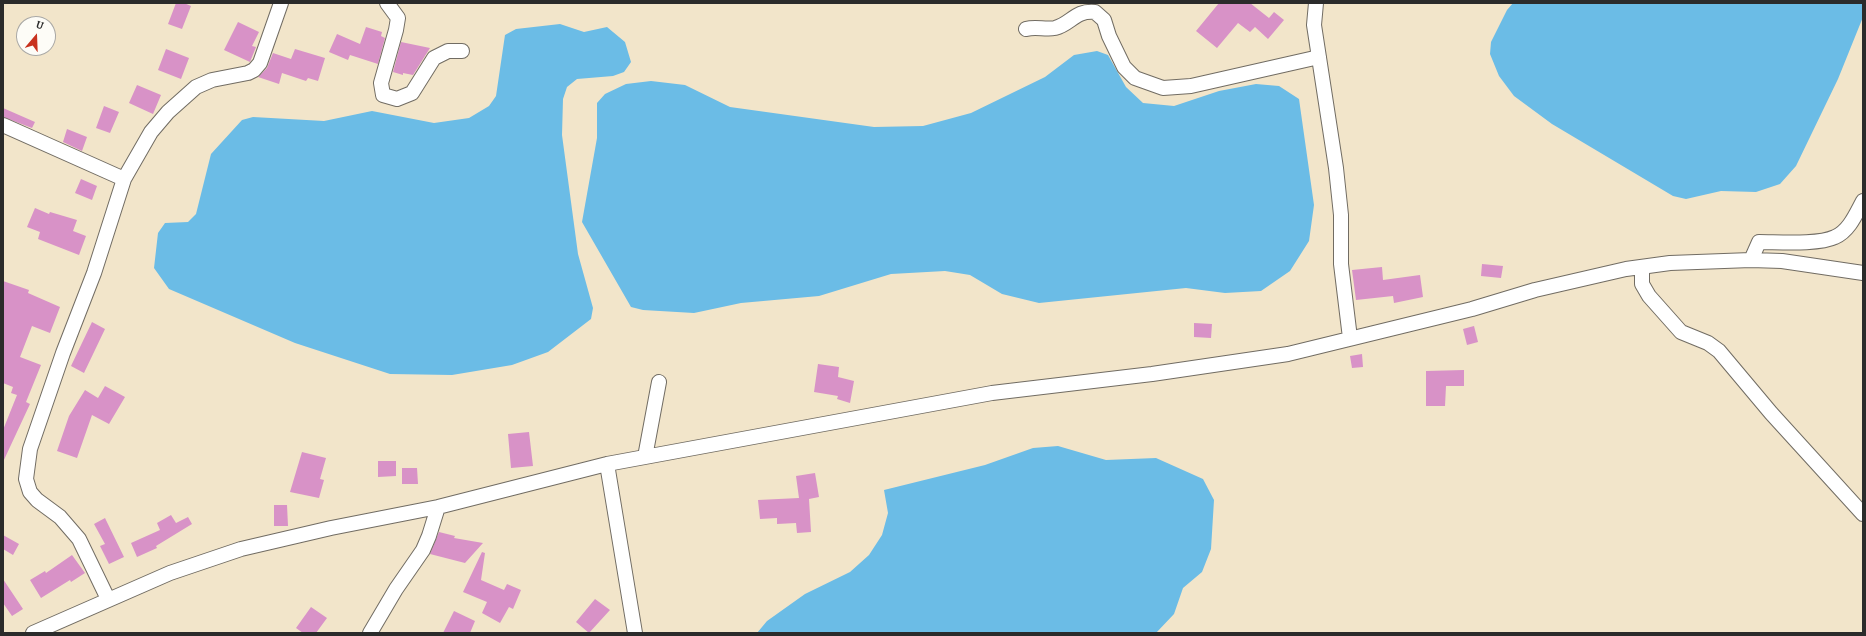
<!DOCTYPE html>
<html>
<head>
<meta charset="utf-8">
<style>
	body { margin:0 }
	#map { position:relative; width:1866px; height:636px; overflow:hidden; background:#f2e5ca; font-family:Alegreya,serif }
	canvas { display:block }
	.frame { position:absolute; inset:0; border:4px solid #2b2b2b; pointer-events:none }
	.north { position:absolute; left:16px; top:16px; width:40px; height:40px; box-sizing:border-box; background:#fdfcf7; border:1px solid #a9a8a5; border-radius:50%; rotate:19deg; font-size:11px; font-weight:700; line-height:16px; text-align:center; color:#2b2b2b }
	.north::after { content:''; display:block; margin:auto; width:14px; height:18px; background:#c8321e; clip-path:polygon(50% 0,100% 100%,50% 72%,0 100%) }
</style>
</head>
<body>
<div id="map">
<canvas width="1866" height="636"></canvas>
<div class="frame"></div>
<div class="north">U</div>
</div>
<script>
const context = document.querySelector('canvas').getContext('2d');
context.lineJoin = 'round';
function paint(path, color) {
  context.fillStyle = color;
  context.fill(path, 'evenodd');
}
function trace(path, color, width, dash) {
  context.strokeStyle = color;
  context.lineWidth = width;
  context.lineCap = dash ? 'butt' : 'round';
  context.setLineDash(dash || []);
  context.stroke(path);
}
paint(new Path2D(`
	M1513 3H1863V17L1838 79 1796 166 1780 184 1756 192 1721 191 1686 199 1673 196 1552 124 1514 96 1499 76 1490 54 1491 42 1507 10Z
	M560 24 584 32 607 27 625 42 631 62 624 72 613 76 577 79 567 87 563 99 562 135 578 254 593 308 591 319 548 352 512 365 452 375 390 374 295 343 169 289 154 268 158 233 165 223 188 222 196 214 211 154 242 120 253 117 324 121 372 111 434 123 469 118 489 106 496 96 505 35 516 29Z
	M1097 51 1108 55 1126 87 1143 103 1174 106 1219 91 1256 84 1279 86 1299 99 1314 205 1309 241 1290 271 1261 291 1225 293 1186 288 1039 303 1002 294 970 275 945 271 891 274 819 296 741 303 694 313 643 310 631 307 582 222 597 138V103L605 94 626 84 651 81 685 85 730 107 874 127 923 126 971 113 1045 77 1074 55Z
	M1058 446 1106 460 1156 458 1203 479 1214 500 1211 549 1202 572 1183 588 1174 614 1156 633H757L767 621 805 594 850 572 869 555 882 535 888 513 884 490 985 465 1033 448Z`), '#6bbce6');
paint(new Path2D(`
	M176 3H184L191 6 182 29 168 24Z
	M1219 3H1250L1269 18 1274 12 1284 20 1268 39 1255 27 1250 32 1238 23 1217 48 1196 31Z
	M238 22 259 32 252 46 256 47 250 62 224 50Z
	M366 27 382 32 381 36 385 38 378 64 350 55 348 60 329 52 337 34 360 44Z
	M401 42 430 48 413 75 403 73V75L393 72Z
	M166 49 189 58 181 79 158 70Z
	M295 49 325 58 318 81 308 78 306 81 282 73 279 84 258 77 267 68 273 53 291 59Z
	M137 85 161 95 153 114 129 103Z
	M104 106 119 112 110 133 96 128Z
	M3 108 35 122 32 128 3 117Z
	M67 129 87 137 82 151 63 142Z
	M81 179 97 186 92 200 75 193Z
	M35 208 49 214 50 212 77 220 73 231 86 236 79 255 38 239 40 232 27 227Z
	M1482 264 1503 266 1501 278 1481 276Z
	M1382 267 1383 280 1420 275 1423 297 1394 303 1393 296 1356 300 1352 270Z
	M3 281 29 290 28 293 60 307 50 333 32 326 20 357 41 365 26 402 30 404 3 462V430L17 395 11 393 13 387 3 383Z
	M92 322 105 329 84 373 71 366Z
	M1194 323 1212 324 1211 338 1194 337Z
	M1474 326 1478 342 1467 345 1463 329Z
	M1362 354 1363 367 1352 368 1350 356Z
	M818 364 839 367 838 377 854 381 850 403 837 399 838 396 814 392Z
	M1464 370V386H1446L1445 406H1426V371Z
	M105 386 125 397 109 424 92 415 77 458 57 451 69 416 85 390 98 398Z
	M529 432 533 466 511 468 508 434Z
	M302 452 326 458 320 479 324 480 319 498 290 492Z
	M378 461H396V476L378 477Z
	M402 468H417L418 484H402Z
	M815 473 819 497 809 499 811 532 797 533 796 523 777 524V518L760 519 758 500 799 498 796 476Z
	M274 505H287L288 526H274Z
	M171 515 176 523 188 517 192 524 156 546 157 548 137 557 131 543 160 530 157 523Z
	M105 518 124 557 109 564 100 546 105 544 94 524Z
	M439 532 455 536 454 538 483 543 465 563 430 554Z
	M3 535 19 544 13 555 3 549Z
	M482 552 485 553 481 580 504 590 507 584 521 590 513 609 509 607 500 623 482 613 487 602 463 592Z
	M72 555 85 573 71 582 70 580 41 598 30 580 45 571 46 573Z
	M3 579 23 609 12 616 3 603Z
	M595 599 610 610 589 633 576 622Z
	M311 607 327 618 316 633H303L296 628Z
	M454 611 475 621 470 633H443Z`), '#d892c7');
const minor = new Path2D(`
	M387 3 398 18 396 30 381 83 383 95 397 99 412 93 434 58 448 51H462
	M1316 3 1314 25 1336 168 1341 215V264L1350 338
	M1026 29C1036 26 1045 30 1055 28 1071 24 1075 10 1095 12L1104 20 1109 36 1124 67 1135 78 1163 88 1191 86 1319 57
	M3 125 124 179
	M1751 260 1759 242C1779 242 1818 245 1835 237 1849 231 1856 214 1863 201
	M1642 267V284L1649 296 1681 332 1708 343 1719 351 1771 413 1863 514
	M645 457 659 382
	M607 464 635 633
	M108 599 79 539 60 517 37 500 30 492 26 479 30 449 63 353 94 273 124 179 151 132 168 112 196 87 212 80 248 73 254 70 260 63 281 3
	M33 633 170 573 241 549 331 528 438 507 607 464 992 393 1152 374 1288 354 1472 309 1535 290 1626 269 1670 263 1751 260 1782 261 1863 273
	M370 633 396 589 423 550 429 536 438 507`);
trace(minor, '#716c63', 16);
trace(minor, '#fff', 14);
</script>
</body>
</html>
